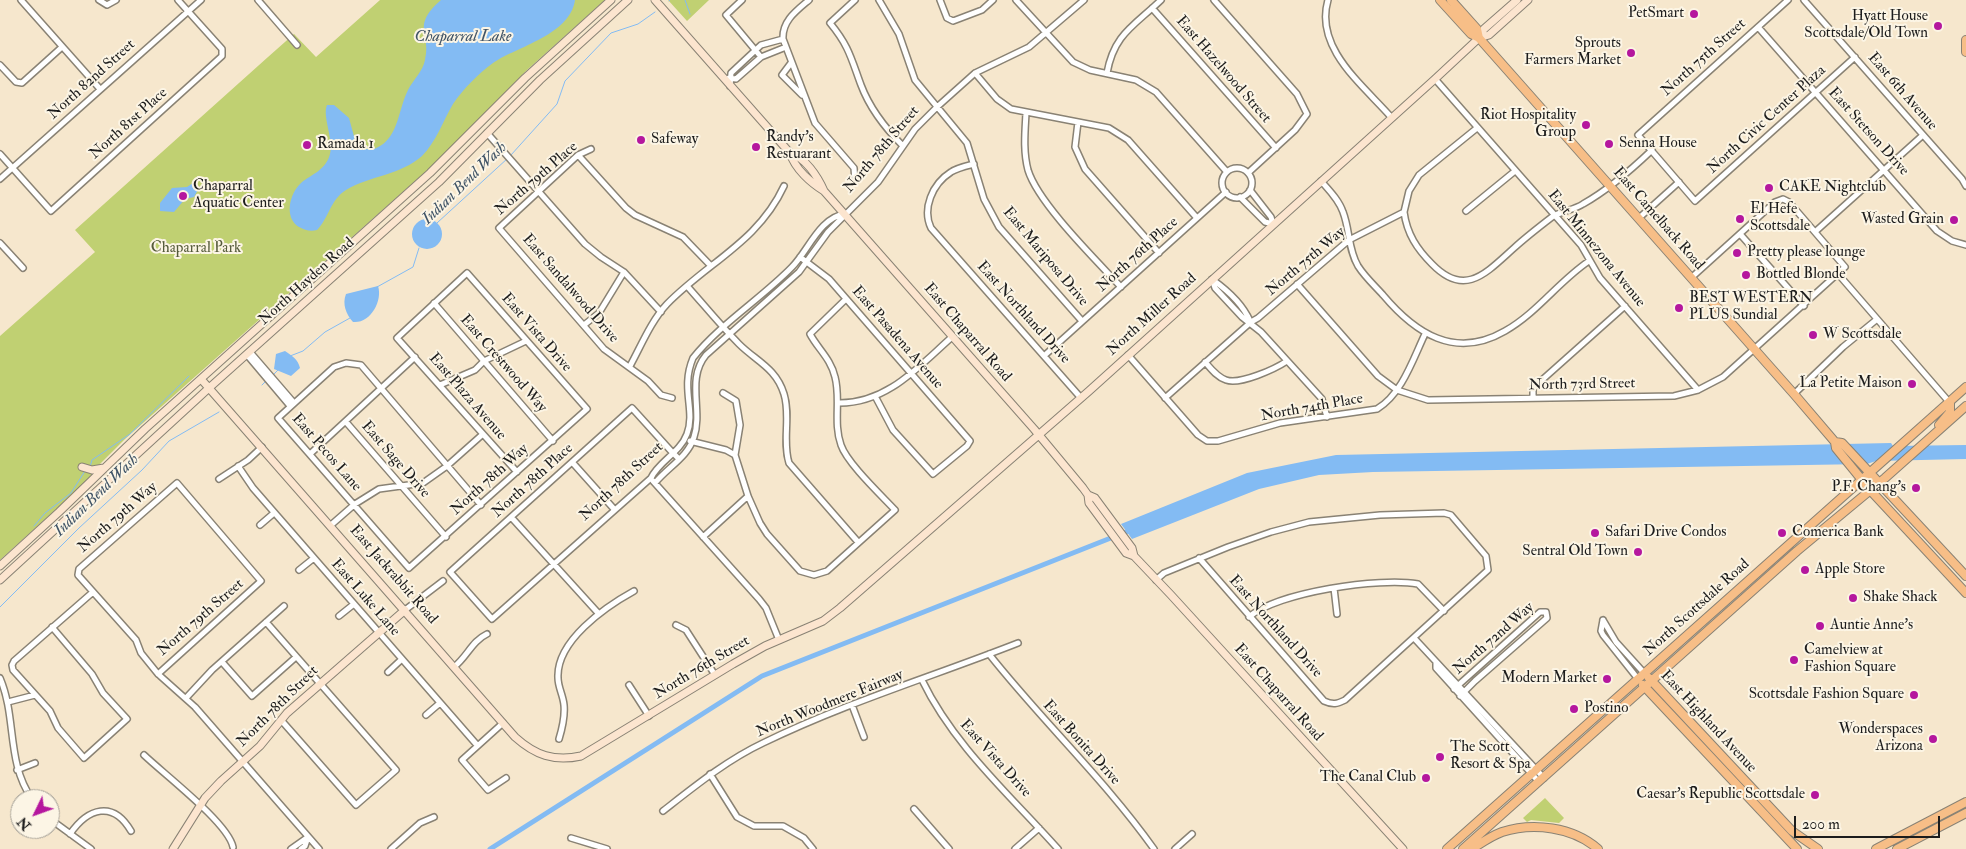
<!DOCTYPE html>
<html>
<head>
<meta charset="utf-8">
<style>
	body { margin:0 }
	#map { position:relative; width:1966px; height:849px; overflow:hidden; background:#f6e7cd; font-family:"IM FELL Double Pica",serif }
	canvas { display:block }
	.north { position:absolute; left:10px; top:789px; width:50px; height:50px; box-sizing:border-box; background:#fcf5e5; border:1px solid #a29e95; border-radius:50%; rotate:228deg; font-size:14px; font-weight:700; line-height:20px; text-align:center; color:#1c1c1c }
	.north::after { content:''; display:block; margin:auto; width:18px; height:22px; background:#b5179e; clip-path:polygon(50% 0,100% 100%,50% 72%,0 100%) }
	.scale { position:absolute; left:1794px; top:816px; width:146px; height:22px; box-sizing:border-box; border:2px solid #1c1c1c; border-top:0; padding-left:6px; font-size:15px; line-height:18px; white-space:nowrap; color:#1c1c1c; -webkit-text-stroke:4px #fcf5e5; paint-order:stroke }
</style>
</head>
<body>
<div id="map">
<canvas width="1966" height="849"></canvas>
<div class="north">N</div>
<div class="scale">200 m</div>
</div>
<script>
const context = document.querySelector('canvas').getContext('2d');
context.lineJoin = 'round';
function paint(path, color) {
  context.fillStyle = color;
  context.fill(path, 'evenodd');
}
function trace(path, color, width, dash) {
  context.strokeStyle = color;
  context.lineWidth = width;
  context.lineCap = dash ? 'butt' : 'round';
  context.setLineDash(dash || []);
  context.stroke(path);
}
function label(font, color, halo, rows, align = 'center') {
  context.font = font + ' "IM FELL Double Pica",serif';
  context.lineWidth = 4;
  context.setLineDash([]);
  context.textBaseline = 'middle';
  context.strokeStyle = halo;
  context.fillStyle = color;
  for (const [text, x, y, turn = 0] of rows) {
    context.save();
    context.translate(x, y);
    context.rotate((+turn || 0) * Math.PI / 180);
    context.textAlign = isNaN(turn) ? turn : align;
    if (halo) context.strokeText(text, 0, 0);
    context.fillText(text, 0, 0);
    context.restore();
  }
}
paint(new Path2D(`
	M380 0H605L528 69 432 166 125 439 98 466 85 483 0 560V336L95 252 75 230 268 57 294 34 316 57Z
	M668 0H709L687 21Z
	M1545 798 1564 818 1559 823 1531 820 1527 822 1523 818Z`), '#c0d072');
paint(new Path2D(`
	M441 0H575C570 35 518 46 493 63 479 73 463 89 453 104 443 121 436 142 422 156 401 175 369 176 346 190 330 200 329 218 317 230 310 232 305 230 299 227 284 218 289 194 301 183 312 174 326 170 330 154 334 140 322 116 327 105H334L349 118 355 140 360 147 371 150C399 142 397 112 408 90 413 80 423 71 425 60 432 34 410 27 441 0Z
	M193 183 199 188 194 197 185 199 174 212 160 211V203L172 188 187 187Z
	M412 234a15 15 0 1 1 30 0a15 15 0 1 1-30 0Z
	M378 286C383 301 370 324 353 322 346 314 342 304 346 294Z
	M285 351C292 356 298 359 300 368L291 376 274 369 276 354Z
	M1891 443 1893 446 1966 445V459L1876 461 1867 464 1373 472 1319 475 1259 489 1132 539 1121 524 1247 473 1336 455Z`), '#83bbf3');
trace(new Path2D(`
	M685 0 690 14
	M669 1 670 0
	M511 155 557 104 565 81 611 33 638 24 655 12
	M437 223 508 158
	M377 287 413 267 419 248
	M290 356 303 351 325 332 350 318
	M272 376 278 370
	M262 385 267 380
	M90 467 92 460 130 434 189 376
	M34 526 45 513 71 493 85 471
	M0 607 79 528 142 470 169 441 219 412`), '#83bbf3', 1);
trace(new Path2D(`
	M490 849 762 676 1131 530`), '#83bbf3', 5);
const street = new Path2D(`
	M21 0 100 89
	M99 0 107 5 116 0
	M258 0 297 45
	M742 0 726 15 761 57
	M809 0C796 11 782 21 783 39L815 123 854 168 855 181
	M855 0 830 23C849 46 851 58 861 85 870 109 885 128 903 146
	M879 0 899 34 915 80 967 143 984 199 999 227 1082 321
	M940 0 947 18 953 21 982 10 993 0
	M1016 0 1073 62 1090 70 1136 80 1156 92 1227 172
	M1214 0 1297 94 1307 114 1295 130 1248 173
	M1328 0C1314 48 1363 85 1391 117
	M1788 0 1638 135 1695 201 1855 57
	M1804 0 1962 179 1966 186
	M1152 8 1276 148
	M1758 27 1937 231 1952 241 1966 245
	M791 63 782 75 802 95
	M0 65 16 82 22 83 62 47
	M975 73 997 99 1011 109 1109 128 1128 140 1197 218
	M1107 73C1114 34 1134 26 1161 0
	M729 78 736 79 761 57 786 47
	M1435 79 1581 245 1600 278 1698 390
	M730 86 731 73 761 45 783 39
	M1026 113C1025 132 1023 151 1028 170 1038 203 1096 260 1121 287
	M1078 122 1075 147 1085 169 1159 253
	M487 133 585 244 601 257 624 272 661 312
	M591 149 578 155 499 228 604 349 648 381 661 395 672 398
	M0 154 51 211 222 56V49L178 0
	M578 155 626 208 635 215 683 237 711 266
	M974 164C966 166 957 168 951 172 932 184 922 209 931 228L1081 398
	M1222 183a15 15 0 1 1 30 0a15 15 0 1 1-30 0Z
	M0 179 201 0
	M1321 181C1329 190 1339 200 1343 212 1350 230 1348 249 1358 266 1365 277 1375 286 1383 295 1415 333 1455 360 1505 331 1537 313 1559 281 1589 261
	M1250 190 1271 217 1273 224
	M1240 197 1265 222 1273 224
	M1466 211 1515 171
	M1404 212C1407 234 1417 249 1432 264 1465 298 1486 273 1514 248 1526 237 1539 227 1552 217 1561 211 1574 210 1583 204 1608 190 1631 170 1652 150
	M1639 218 1679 182
	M1816 231 1923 135
	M1740 234 1804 306
	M0 243 23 268
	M800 257 829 279 970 441 967 446 933 474 893 430 875 396
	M1839 275 1950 403
	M1212 279 1215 288 1242 317 1261 332 1322 399 1327 417
	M1213 280C1227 290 1243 305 1250 321
	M1297 284 1378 376 1397 390 1428 400 1674 396 1698 390 1723 377 1845 267 1789 202 1783 199 1775 202 1691 278
	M687 286C704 305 721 326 739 344 756 361 776 368 784 394 791 416 782 441 789 463L858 542
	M434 303 553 441
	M584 325 599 313 624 272
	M250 352 294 403
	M247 355 290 406
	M1045 355 1226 192
	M1128 355 1198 435 1207 441H1218L1280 423 1377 409C1402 394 1413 359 1425 334
	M1205 362C1211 369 1217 377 1226 380 1240 385 1275 369 1287 361
	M630 366C641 346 651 321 667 304 708 262 758 242 784 186
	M440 385 475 370 484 361 526 341
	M723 393 736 401 740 425 735 455 748 496 760 523 767 534 800 571 814 575 827 571 895 510C881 495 847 463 841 445 833 423 841 399 835 377 831 359 818 349 810 334L846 299
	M1794 394 1843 347 1876 320
	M1165 398 1251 322 1258 318 1349 240 1404 212 1409 191 1419 175 1477 128
	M1533 398V388L1625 306
	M838 403C887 404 919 366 952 337
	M346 422 446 537
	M690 441 726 450 735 455
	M310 454 415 357
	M679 459 671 451 632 408 450 572 492 619 651 478C659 461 680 453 687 434 696 410 680 389 693 358 720 324 762 298 792 267 808 251 820 217 845 214
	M572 462 614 509
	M238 466 253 488 477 745
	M219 479 248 460 262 447
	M653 481 759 599 766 608 779 640
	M655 483C668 467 688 457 694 437 703 410 686 379 706 355L799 272 828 232 878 182 915 129 937 107 975 73 1029 47 1084 0
	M481 505 361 365 346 363 334 367 278 418 409 568 587 409 467 273 397 338 517 472
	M511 517 599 614
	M260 525 274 513
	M331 525 355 504 379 489 423 483 447 466 483 434
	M703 537 748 496
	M299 570 314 558
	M1156 580 1164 573 1228 547 1271 532 1309 522 1380 515 1444 513 1451 515 1486 556 1488 570 1345 700C1337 704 1333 705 1324 701L1199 558
	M1334 588 1337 614
	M405 610 443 581
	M339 616 354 604
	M1249 617C1278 592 1380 577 1418 584L1444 611
	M1603 620 1601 631 1603 635 1638 679
	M1603 620 1616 642 1645 674
	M266 622 396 770 356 805 281 720
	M676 625 686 630 715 675
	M52 627 92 674 103 693 127 719 84 758 58 728 50 711 13 670 12 665 14 661 93 592
	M1414 638 1544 778
	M989 654C1042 721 1105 780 1154 849
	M222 662 252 696 296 657
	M1436 663V668L1539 782
	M454 667C467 657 472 641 487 634
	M388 672 402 659
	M158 674 261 581 177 483 79 569 78 575 136 640 141 653 158 674 195 707 319 849
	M0 678C17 718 6 762 32 799
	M922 680C954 746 1010 795 1058 849
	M629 685 649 716
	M1454 689 1540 612H1546L1547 618 1475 681 1460 696
	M186 698 212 670 284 606
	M8 702 35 695
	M852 705 864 737
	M426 715 440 703
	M503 723 462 760 488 790 506 778
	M559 739C562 729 565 715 564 705 563 695 558 687 558 678 556 641 605 607 634 591
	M144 755C165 775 228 823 233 847
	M17 770 35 763
	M710 774 737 817 754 826H783L804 838 813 849
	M914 809 949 849
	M663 811C695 786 727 760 763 743 845 703 934 676 1018 643
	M50 819 91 849
	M70 834C88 808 113 800 131 831
	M571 838 607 849
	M291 849 308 837
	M301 849 305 846 308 837
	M391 849 420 823 434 817
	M1015 849 1039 828
	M1175 849 1192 834`);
const secondary = new Path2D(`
	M655 0 790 153C795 169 811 183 824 191L1034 429 1083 488 1088 495 1089 503 1126 553 1134 556 1171 595 1403 849
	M1479 38 1489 35 1528 0
	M790 153C805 157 818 177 824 191
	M201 379 515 737C535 755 554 762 581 756L733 664 765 646 823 621 840 608 1089 391 1435 79 1479 38 1484 29 1517 0
	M82 467 92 470 104 468
	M1088 495 1095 498 1132 548 1134 556
	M0 566 59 512 145 429 430 173 525 78 611 0
	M0 580 209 388 439 182 540 80 628 0
	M173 849 205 798 221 781 260 746 287 713 405 610`);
const primary = new Path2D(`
	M1440 0 1471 34 1479 38 1794 394 1835 442 1836 448 1871 491 1966 593
	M1451 0 1477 29 1479 38
	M1966 40V52
	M1939 425 1950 412V403
	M1835 442 1842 443 1966 576
	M1649 678 1792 831 1818 849
	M1643 685 1797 849
	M1447 849 1966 387
	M1463 849 1797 551 1885 478 1966 406
	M1472 849C1481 843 1491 836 1502 832 1533 822 1573 827 1598 849
	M1876 849 1966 802
	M1897 849 1966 813`);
trace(street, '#898274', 8);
trace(secondary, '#898274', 9);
trace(primary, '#898274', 10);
trace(street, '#fff', 5);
trace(secondary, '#fce5cf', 7);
trace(primary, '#f7be87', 8);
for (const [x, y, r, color] of [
	[1694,14,5,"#b5179e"],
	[1938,26,5,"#b5179e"],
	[1631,53,5,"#b5179e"],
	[1586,125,5,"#b5179e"],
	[641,140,5,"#b5179e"],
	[1609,144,5,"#b5179e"],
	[307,145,5,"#b5179e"],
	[756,147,5,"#b5179e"],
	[1769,188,5,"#b5179e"],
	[183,196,5,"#b5179e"],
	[1740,219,5,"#b5179e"],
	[1954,220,5,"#b5179e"],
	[1737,253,5,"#b5179e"],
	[1746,275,5,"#b5179e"],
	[1679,308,5,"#b5179e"],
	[1813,335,5,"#b5179e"],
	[1912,384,5,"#b5179e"],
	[1916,488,5,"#b5179e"],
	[1595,533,5,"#b5179e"],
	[1782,533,5,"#b5179e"],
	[1638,552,5,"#b5179e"],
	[1805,570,5,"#b5179e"],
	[1853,598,5,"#b5179e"],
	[1820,626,5,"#b5179e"],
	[1794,660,5,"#b5179e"],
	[1607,679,5,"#b5179e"],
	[1914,695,5,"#b5179e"],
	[1574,709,5,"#b5179e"],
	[1933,739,5,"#b5179e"],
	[1440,757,5,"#b5179e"],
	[1426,778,5,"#b5179e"],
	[1815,795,5,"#b5179e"]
]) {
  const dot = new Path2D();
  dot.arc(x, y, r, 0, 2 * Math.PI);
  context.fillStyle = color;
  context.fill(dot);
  trace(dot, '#fcf5e5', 2);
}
label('15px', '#1c1c1c', '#fcf5e5', [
	["PetSmart",1684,14,"right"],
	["Hyatt House",1928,17,"right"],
	["Scottsdale/Old Town",1928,34,"right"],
	["Sprouts",1621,44,"right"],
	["Farmers Market",1621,61,"right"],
	["Riot Hospitality",1576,116,"right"],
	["Group",1576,133,"right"],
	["Randy’s",766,138],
	["Restuarant",766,155],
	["Safeway",651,140],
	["Senna House",1619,144],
	["Ramada 1",317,145],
	["Chaparral",193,187],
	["Aquatic Center",193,204],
	["CAKE Nightclub",1779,188],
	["El Hefe",1750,210],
	["Scottsdale",1750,227],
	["Wasted Grain",1944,220,"right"],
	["Pretty please lounge",1747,253],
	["Bottled Blonde",1756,275],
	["BEST WESTERN",1689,299],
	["PLUS Sundial",1689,316],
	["W Scottsdale",1823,335],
	["La Petite Maison",1902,384,"right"],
	["P.F. Chang's",1906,488,"right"],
	["Safari Drive Condos",1605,533],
	["Comerica Bank",1792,533],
	["Sentral Old Town",1628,552,"right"],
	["Apple Store",1815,570],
	["Shake Shack",1863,598],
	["Auntie Anne's",1830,626],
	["Camelview at",1804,651],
	["Fashion Square",1804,668],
	["Modern Market",1597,679,"right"],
	["Scottsdale Fashion Square",1904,695,"right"],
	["Postino",1584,709],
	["Wonderspaces",1923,730,"right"],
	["Arizona",1923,747,"right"],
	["The Scott",1450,748],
	["Resort & Spa",1450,765],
	["The Canal Club",1416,778,"right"],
	["Caesar's Republic Scottsdale",1805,795,"right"]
], 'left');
label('15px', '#1c1c1c', '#fcf5e5', [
	["North 75th Street",1704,58,-42],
	["East Hazelwood Street",1223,70,49],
	["North 82nd Street",92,80,-42],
	["East 6th Avenue",1902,92,49],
	["North Civic Center Plaza",1767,120,-42],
	["North 81st Place",129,124,-42],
	["East Stetson Drive",1868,132,48],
	["North 78th Street",882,150,-50],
	["North 79th Place",537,179,-41],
	["East Camelback Road",1658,219,49],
	["East Minnezona Avenue",1596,249,51],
	["North 76th Place",1138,255,-42],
	["East Mariposa Drive",1045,257,50],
	["North 75th Way",1306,262,-40],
	["North Hayden Road",307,282,-42],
	["East Sandalwood Drive",570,289,49],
	["East Northland Drive",1023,313,48],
	["North Miller Road",1152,315,-42],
	["East Vista Drive",536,333,49],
	["East Chaparral Road",967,333,49],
	["East Pasadena Avenue",897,338,49],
	["East Crestwood Way",503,364,49],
	["North 73rd Street",1582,385,-1],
	["East Plaza Avenue",467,397,49],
	["North 74th Place",1312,408,-10],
	["East Pecos Lane",326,453,49],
	["East Sage Drive",395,460,49],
	["North 78th Way",490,480,-42],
	["North 78th Place",533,481,-42],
	["North 78th Street",622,482,-43],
	["North 79th Way",118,518,-41],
	["East Jackrabbit Road",393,575,49],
	["East Luke Lane",365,598,49],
	["North Scottsdale Road",1697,608,-42],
	["North 79th Street",201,618,-41],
	["East Northland Drive",1275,627,48],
	["North 72nd Way",1494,639,-41],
	["North 76th Street",702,668,-31],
	["East Chaparral Road",1278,693,48],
	["North Woodmere Fairway",830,704,-22],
	["North 78th Street",278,707,-45],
	["East Highland Avenue",1708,722,47],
	["East Bonita Drive",1081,743,48],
	["East Vista Drive",995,759,48]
]);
label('15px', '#555b3a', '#fcf5e5', [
	["Chaparral Park",196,249]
]);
label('italic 16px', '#405467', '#fcf5e5', [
	["Chaparral Lake",463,38],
	["Indian Bend Wash",465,184,-44],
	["Indian Bend Wash",97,496,-44]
]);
</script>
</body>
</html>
